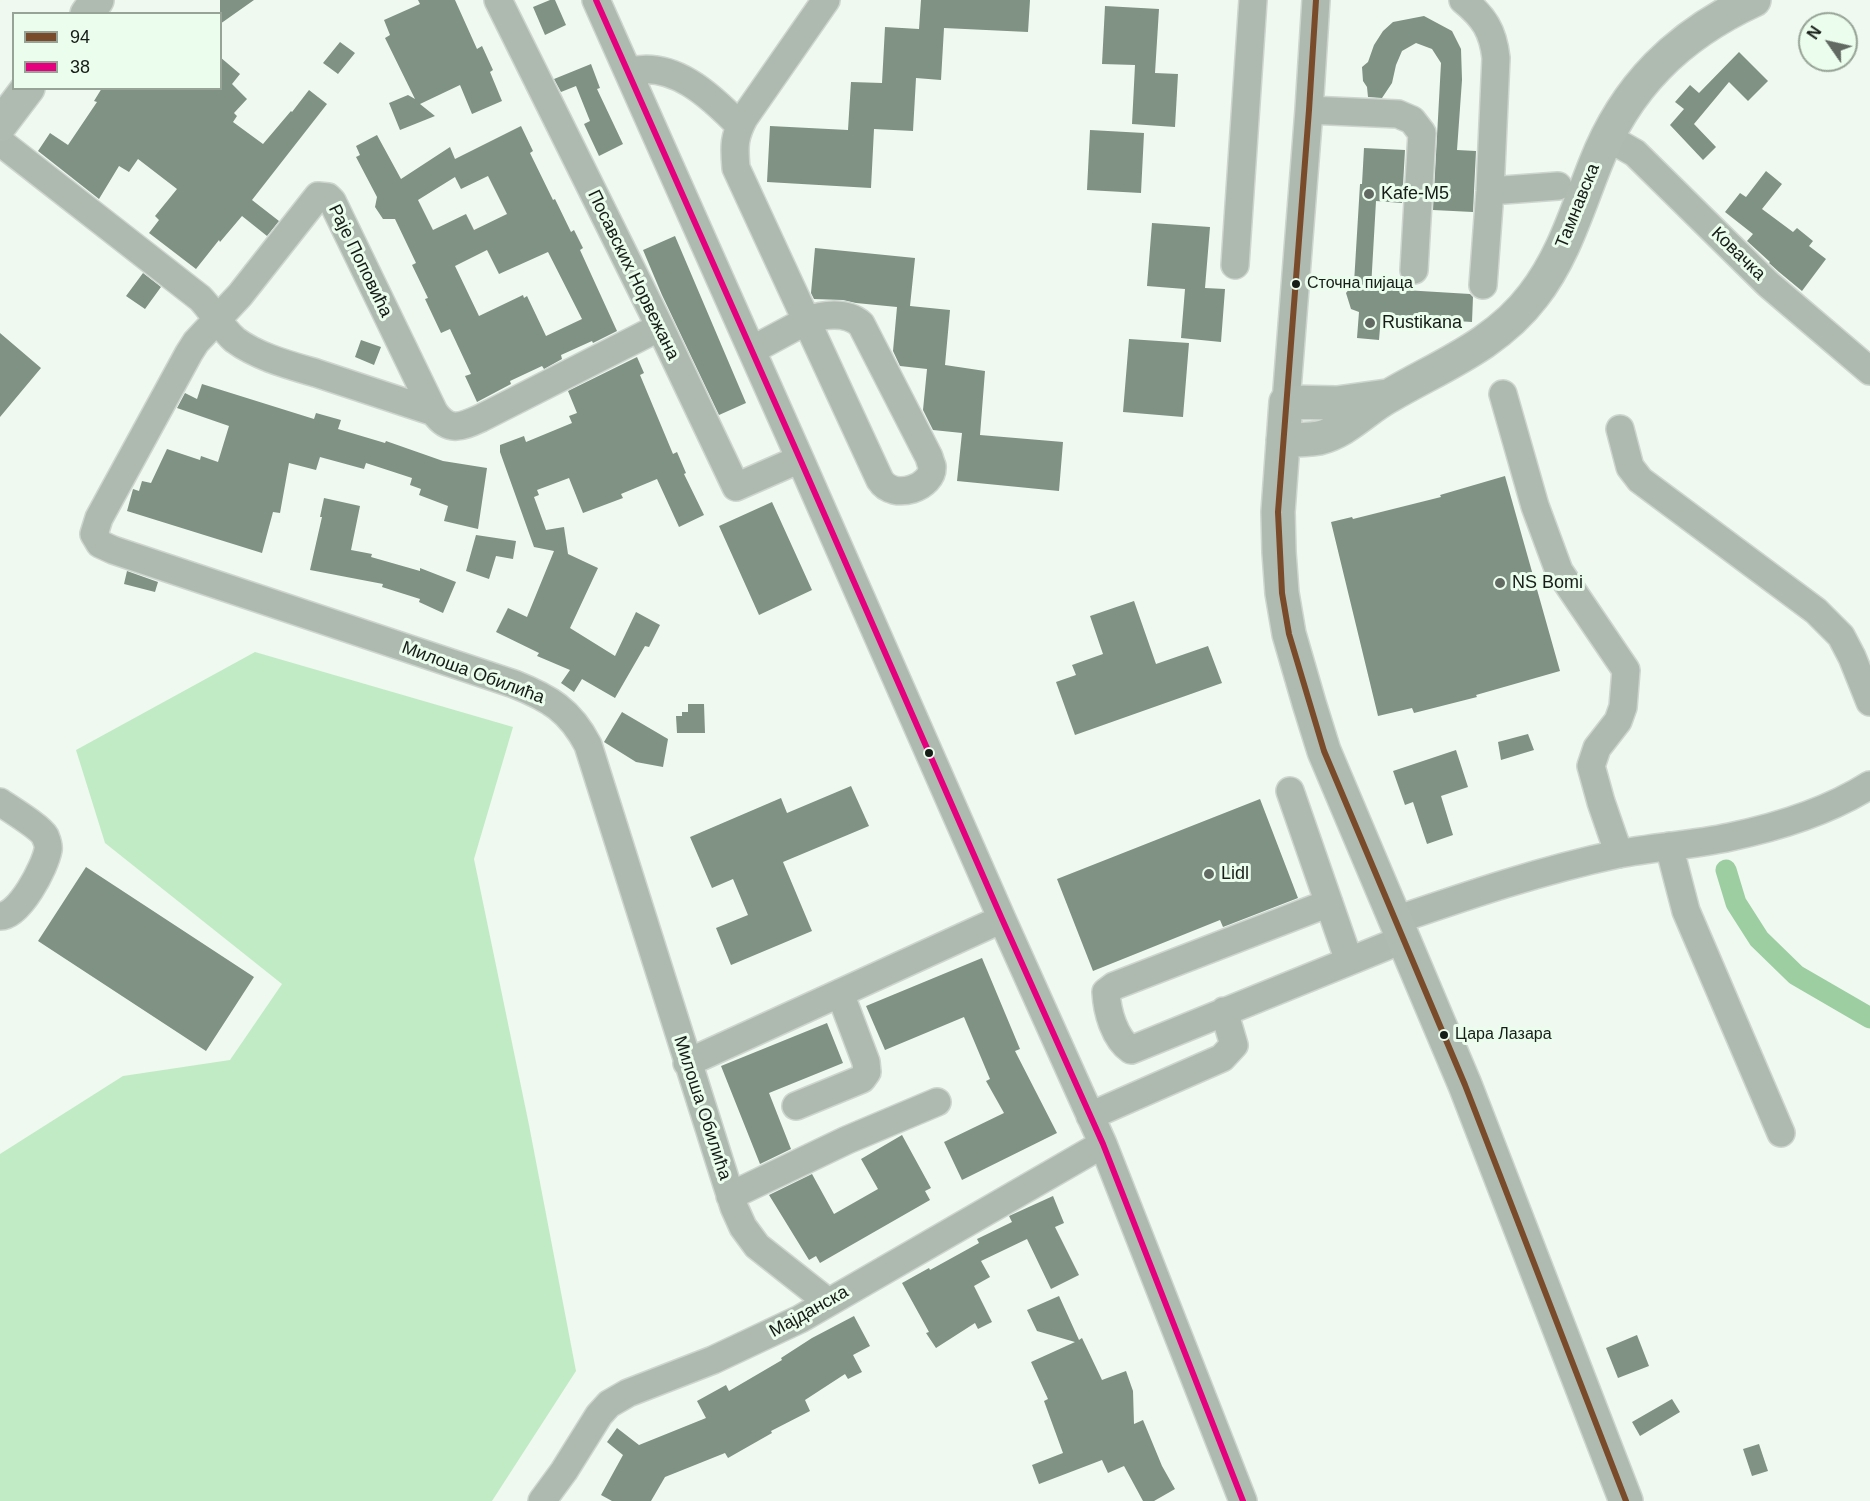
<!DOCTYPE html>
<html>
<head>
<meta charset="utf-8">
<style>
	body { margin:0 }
	#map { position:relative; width:1870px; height:1501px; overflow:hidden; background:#eff9f0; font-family:Helvetica,sans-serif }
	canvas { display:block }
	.legend { position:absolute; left:12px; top:12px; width:210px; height:78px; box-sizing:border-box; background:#ebfdec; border:2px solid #96a396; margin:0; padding:8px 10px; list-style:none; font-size:18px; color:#161c16 }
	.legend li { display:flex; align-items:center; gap:12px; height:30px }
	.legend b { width:30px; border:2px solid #96a396 }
	.north { position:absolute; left:1798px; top:12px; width:60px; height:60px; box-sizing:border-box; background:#ebfdec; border:2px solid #96a396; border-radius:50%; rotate:304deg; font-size:16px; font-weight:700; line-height:24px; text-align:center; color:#161c16 }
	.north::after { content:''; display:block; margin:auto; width:21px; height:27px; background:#626962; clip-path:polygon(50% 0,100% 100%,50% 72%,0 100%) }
</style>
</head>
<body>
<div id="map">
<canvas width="1870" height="1501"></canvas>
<ul class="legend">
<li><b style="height:8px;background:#7a4b2a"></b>94</li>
<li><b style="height:8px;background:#e5007d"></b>38</li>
</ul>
<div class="north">N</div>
</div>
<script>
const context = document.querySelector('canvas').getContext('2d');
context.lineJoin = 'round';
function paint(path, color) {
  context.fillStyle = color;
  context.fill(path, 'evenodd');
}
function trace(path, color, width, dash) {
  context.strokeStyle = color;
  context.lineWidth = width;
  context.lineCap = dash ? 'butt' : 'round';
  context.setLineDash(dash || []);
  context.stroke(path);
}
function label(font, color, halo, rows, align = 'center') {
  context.font = font + ' Helvetica,sans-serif';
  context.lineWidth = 6;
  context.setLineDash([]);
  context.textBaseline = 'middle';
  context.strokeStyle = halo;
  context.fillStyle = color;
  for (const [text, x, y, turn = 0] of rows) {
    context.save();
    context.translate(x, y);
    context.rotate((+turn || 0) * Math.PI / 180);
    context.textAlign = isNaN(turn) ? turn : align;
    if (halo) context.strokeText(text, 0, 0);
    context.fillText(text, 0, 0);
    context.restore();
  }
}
paint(new Path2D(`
	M255 652 513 727 474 859 529 1125 576 1371 492 1501H0V1154L123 1076 230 1060 282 984 105 843 76 750Z`), '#c1ebc5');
trace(new Path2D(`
	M1726 870 1736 903 1759 939 1796 975 1870 1018`), '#9ccea1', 21);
paint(new Path2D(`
	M220 0H254L220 24Z
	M418 0H455L477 49 482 46 493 70 490 72 502 101 472 114 460 85 420 104 435 116 400 130 389 103 408 95 415 99 385 38 390 35 384 20 420 4Z
	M550 0H555L566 25 545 35 533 7Z
	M921 0H1030L1028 32 944 28 941 80 916 78 913 131 874 129 871 188 767 182 770 126 848 130 851 82 882 83 885 27 919 29Z
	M1105 6 1159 9 1155 73 1178 74 1175 127 1132 124 1135 65 1102 64Z
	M1424 16 1452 31 1461 49 1462 80 1457 150 1476 151 1473 212 1433 210 1441 63 1432 49 1416 43 1402 51 1396 65 1392 83 1382 98 1368 97 1367 87 1363 81 1362 67 1368 62 1374 45 1383 31 1393 22Z
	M340 42 355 53 338 74 323 63Z
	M1739 52 1768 81 1748 101 1729 82 1694 124 1716 147 1703 160 1670 125 1684 109 1675 102 1690 85 1699 93Z
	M220 57 240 74 232 84 247 99 234 113 237 116 233 122 263 144 291 111 292 112 309 90 327 104 252 200 279 221 267 236 242 216 220 242 219 240 196 269 149 233 159 220 155 216 177 189 138 159 129 172 119 166 99 199 38 151 50 133 68 145 97 102 94 101 102 88H220Z
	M591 64 600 88 597 89 623 144 599 156 584 124 590 121 576 86 561 92 554 79Z
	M521 126 533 151 530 153 553 200 555 199 571 232 574 230 583 248 580 250 617 331 593 343 592 341 561 355 562 359 544 369 542 366 510 381 511 384 477 402 465 376 471 374 450 329 441 333 425 299 428 298 412 265 416 263 395 219H383L375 207 377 197 356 157 360 155 356 146 377 135 401 179 450 147 455 159ZM488 176 507 214 474 230 466 214 433 230 418 200 455 177 461 189ZM487 250 499 274 548 252 582 319 546 336 527 296 524 298 523 295 479 316 455 266Z
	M1090 130 1144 133 1141 193 1087 190Z
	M1364 148 1405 150 1402 203 1376 201 1371 288 1470 294 1473 297 1472 322 1381 316 1379 340 1357 338 1359 312 1351 309 1346 293 1354 283 1360 184H1362Z
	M1766 171 1782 184 1762 209 1793 232 1797 228 1813 241 1809 246 1826 259 1802 291 1779 272 1769 263 1770 262 1747 241 1753 234 1725 212 1740 193 1746 197Z
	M1152 223 1210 227 1205 288 1225 289 1221 342 1181 338 1185 289 1147 286Z
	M675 236 746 403 719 415 662 295 643 250Z
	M815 248 915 258 910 306 950 310 945 365 985 371 980 435 1063 442 1059 491 957 481 962 433 933 430 923 410 927 369 900 366 893 351 897 307 856 303 843 300 814 299 811 293Z
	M143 273 161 287 145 309 126 296Z
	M0 333 41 368 0 417Z
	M1129 339 1189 343 1183 417 1123 412Z
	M361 340 381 347 374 365 355 357Z
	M637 357 644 373 640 375 673 454 677 452 686 473 684 474 704 515 679 527 657 479 621 494 623 498 583 513 569 478 537 490 539 495 534 497 546 530 564 527 568 554 598 568 570 628 615 656 636 612 660 625 649 647 645 646 615 698 582 679 574 692 561 683 570 670 537 656 539 653 496 632 508 608 527 617 554 551 534 547 500 452V445L524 436 526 442 572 423 569 416 577 413 568 391Z
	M202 384 314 419 316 413 341 420 338 429 385 443 386 441 443 461 487 468 478 529 444 521 448 506 419 495 421 489 410 485 412 478 366 463 364 469 320 457 316 470 289 463 280 513 273 512 262 553 127 511 133 489 139 491 142 481 151 483 167 449 200 460 201 456 218 462 229 426 177 408 185 393 197 399Z
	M1505 476 1560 671 1476 695 1477 697 1414 713 1412 708 1378 716 1331 522 1352 517 1353 519 1441 497 1440 495Z
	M324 498 360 506 351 550 372 554 371 557 420 571V568L456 582 443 613 419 602 420 599 382 587 383 584 310 570 322 517H320Z
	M772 502 812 590 759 615 719 526Z
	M476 535 516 541 513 559 496 556 489 579 466 571Z
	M127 571 158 582 155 592 124 584Z
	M1134 601 1156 664 1208 646 1222 683 1075 735 1056 682 1076 675 1072 665 1103 654 1090 616Z
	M688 704H704L705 733H677L676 716H682V712H688Z
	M622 712 668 739 663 767 636 762 604 742Z
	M1528 734 1534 750 1501 760 1498 742Z
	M1456 750 1468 787 1441 796 1453 835 1427 844 1413 802 1405 805 1393 771Z
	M851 786 869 826 783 862 812 931 731 965 716 928 748 915 733 879 712 888 690 837 781 798 787 813Z
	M1260 799 1298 898 1223 927 1220 920 1093 971 1057 879Z
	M86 867 254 977 206 1051 38 941Z
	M982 958 1020 1049 1015 1051 1057 1133 962 1180 944 1142 1004 1113 986 1081 990 1079 964 1017 885 1050 866 1006Z
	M827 1023 843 1063 769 1093 791 1149 760 1164 721 1066Z
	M902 1135 931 1188 925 1191 930 1200 820 1263 816 1256 809 1260 769 1195 812 1174 834 1214 878 1189 861 1159Z
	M1053 1196 1064 1223 1055 1227 1079 1275 1051 1289 1027 1239 981 1261 990 1277 974 1286 992 1322 978 1329 975 1323 936 1348 926 1333 929 1332 902 1283 929 1268 930 1270 979 1243 977 1239 1012 1222 1009 1216Z
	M1059 1296 1079 1340 1082 1338 1102 1380 1126 1371 1133 1391 1134 1424 1143 1420 1162 1466 1175 1489 1154 1501H1143L1124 1466 1108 1473 1102 1460 1039 1484 1032 1465 1063 1453 1044 1401 1048 1399 1031 1362 1075 1342 1037 1331 1027 1310Z
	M854 1316 870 1346 853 1355 862 1372 848 1379 845 1374 805 1400 810 1411 771 1431 772 1433 728 1458 725 1453 665 1477 651 1501H612L601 1495 623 1455 607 1442 617 1428 639 1445 706 1418 697 1401 726 1385 729 1391 782 1360 781 1358 812 1338Z
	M1637 1335 1649 1366 1618 1378 1606 1348Z
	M1672 1399 1680 1412 1640 1436 1632 1422Z
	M1759 1444 1768 1471 1752 1476 1743 1449Z`), '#7f9284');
const minor = new Path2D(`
	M498 0 660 327 736 487 800 459
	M596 0 800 459 1002 919 1103 1144 1243 1501
	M1463 0C1484 17 1493 31 1496 58L1490 191 1483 285
	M628 72C672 59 711 96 740 126
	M1309 110 1398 114 1412 120 1422 133 1414 270
	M1607 137 1635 153 1768 284 1870 371
	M0 142 200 298C213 311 221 328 235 340 258 357 289 365 316 373 355 386 395 399 434 412 449 433 461 427 481 418L660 327
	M1490 191 1558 186
	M1235 265 1253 0
	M752 350 806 321C823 314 846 311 861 324L929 457C929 458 932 466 932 466 934 487 894 502 880 480L736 168C734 146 734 137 744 118L826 0
	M1503 394 1535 506 1559 571 1626 670 1623 707 1618 721 1597 748 1591 766 1601 802 1619 854
	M1286 402 1309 110 1316 0
	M434 412 332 201 328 197 318 196 240 295 196 342 189 353 99 518 94 534 100 544 113 550 514 684C549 698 570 710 588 745L734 1207 743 1227 757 1246 828 1302
	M1620 429 1630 467 1640 480 1816 611 1841 636 1852 657 1870 702
	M1290 791 1349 961
	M0 802C10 809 40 827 45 836 47 841 49 845 48 850 45 867 19 917 0 916
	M1669 846 1686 911 1781 1133
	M1329 903 1114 986 1106 992C1107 1011 1114 1038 1131 1050L1404 939
	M1396 920C1469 895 1542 870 1618 854 1655 847 1693 845 1730 837 1778 827 1829 811 1870 785
	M687 1063 1002 919
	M796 1106 862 1079 867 1072 866 1062 840 993
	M1090 1116 1222 1058 1234 1045 1224 1011
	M730 1196 847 1140 937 1102
	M542 1501 564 1471 599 1415 609 1404 628 1393 713 1360 800 1319 1103 1144`);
const major = new Path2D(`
	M87 14 97 0
	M0 125 28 88
	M1387 396 1337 403 1286 402 1278 512 1279 552 1282 593 1289 634 1309 703 1324 751 1465 1085 1626 1501
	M1283 440C1295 440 1308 440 1319 438 1347 431 1365 409 1389 396 1440 366 1496 345 1533 296 1563 258 1577 210 1595 165 1625 87 1678 35 1754 0`);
trace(minor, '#cdd5ce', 30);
trace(major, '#cdd5ce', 36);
trace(minor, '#aeb9af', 27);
trace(major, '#afbbb0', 33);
trace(new Path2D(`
	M1316 0 1309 110 1278 512 1282 593 1289 634 1324 751 1465 1085 1626 1501`), '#7a4b2a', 6);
trace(new Path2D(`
	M596 0 800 459 1002 919 1103 1144 1243 1501`), '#e5007d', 6);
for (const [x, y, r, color] of [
	[1369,194,6,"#626962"],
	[1296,284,5,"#161c16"],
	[1370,323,6,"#626962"],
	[1500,583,6,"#626962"],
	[929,753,5,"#161c16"],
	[1209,874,6,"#626962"],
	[1444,1035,5,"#161c16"]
]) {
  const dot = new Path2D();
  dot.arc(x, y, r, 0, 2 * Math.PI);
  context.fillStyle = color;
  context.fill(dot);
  trace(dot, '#ebfdec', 2);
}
label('16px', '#161c16', '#ebfdec', [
	["Сточна пијаца",1307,284],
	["Цара Лазара",1455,1035]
], 'left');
label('18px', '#161c16', '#ebfdec', [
	["Kafe-M5",1381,194],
	["Rustikana",1382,323],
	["NS Bomi",1512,583],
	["Lidl",1221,874]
], 'left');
label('18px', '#161c16', '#ebfdec', [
	["Тамнавска",1578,206,-68],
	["Ковачка",1738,254,44],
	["Раје Поповића",360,261,64],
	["Посавских Норвежана",633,275,64],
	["Милоша Обилића",473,673,20],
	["Милоша Обилића",702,1108,72],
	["Мајданска",809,1312,-29]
]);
</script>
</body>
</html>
